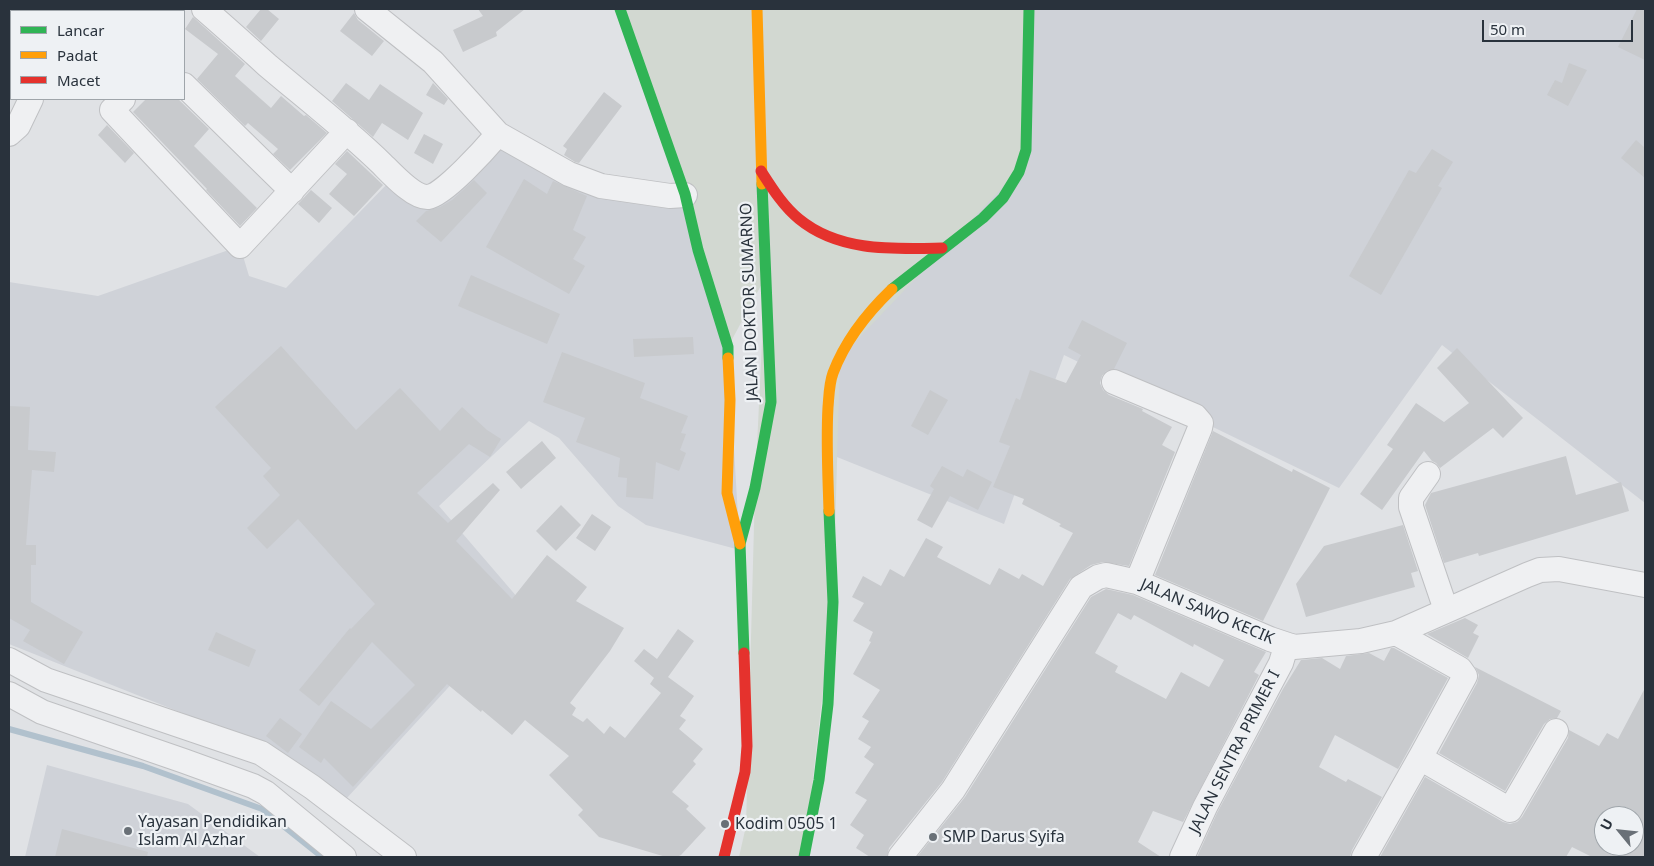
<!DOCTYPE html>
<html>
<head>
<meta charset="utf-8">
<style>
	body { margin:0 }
	#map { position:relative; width:1654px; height:866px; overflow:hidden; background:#e0e2e5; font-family:"Noto Sans",sans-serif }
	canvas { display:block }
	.frame { position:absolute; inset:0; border:10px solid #29323c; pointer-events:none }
	.legend { position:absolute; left:10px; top:10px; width:175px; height:90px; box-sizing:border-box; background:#eef1f4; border:1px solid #9fa5aa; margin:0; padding:6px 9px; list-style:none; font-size:15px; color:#29323c }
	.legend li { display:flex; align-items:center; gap:10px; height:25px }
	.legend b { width:25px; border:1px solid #9fa5aa }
	.north { position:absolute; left:1594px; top:806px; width:50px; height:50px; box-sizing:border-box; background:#eef1f4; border:1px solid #9fa5aa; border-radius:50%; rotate:298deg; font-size:14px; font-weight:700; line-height:20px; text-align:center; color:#29323c }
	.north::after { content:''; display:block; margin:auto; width:18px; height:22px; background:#697077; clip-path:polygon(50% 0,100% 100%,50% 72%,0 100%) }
	.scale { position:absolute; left:1482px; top:20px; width:151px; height:22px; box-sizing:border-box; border:2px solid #29323c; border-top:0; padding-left:6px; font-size:15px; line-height:18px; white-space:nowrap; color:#29323c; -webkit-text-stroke:4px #eef1f4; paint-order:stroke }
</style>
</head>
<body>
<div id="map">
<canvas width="1654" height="866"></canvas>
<div class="frame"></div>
<ul class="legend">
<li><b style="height:6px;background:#30b455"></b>Lancar</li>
<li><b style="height:6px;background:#ff9f0a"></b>Padat</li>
<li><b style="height:6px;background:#e5322d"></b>Macet</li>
</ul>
<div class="north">U</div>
<div class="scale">50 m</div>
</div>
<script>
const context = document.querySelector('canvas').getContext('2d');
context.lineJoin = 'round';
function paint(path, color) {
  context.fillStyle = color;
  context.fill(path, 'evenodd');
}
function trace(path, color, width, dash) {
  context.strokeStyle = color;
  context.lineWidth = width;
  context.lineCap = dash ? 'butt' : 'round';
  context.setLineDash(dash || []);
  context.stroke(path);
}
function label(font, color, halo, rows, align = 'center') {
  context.font = font + ' "Noto Sans",sans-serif';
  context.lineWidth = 4.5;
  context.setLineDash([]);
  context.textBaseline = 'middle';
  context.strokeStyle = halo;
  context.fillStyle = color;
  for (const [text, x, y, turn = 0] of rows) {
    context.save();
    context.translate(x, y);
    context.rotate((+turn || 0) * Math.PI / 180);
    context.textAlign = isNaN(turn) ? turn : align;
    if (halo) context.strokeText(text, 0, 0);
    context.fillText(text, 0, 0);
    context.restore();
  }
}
paint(new Path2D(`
	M1029 9H1645V503L1442 345 1339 488 1064 355 1004 524 827 453 830 386Z
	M498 134 569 174 685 195 728 347 740 550 646 525 618 506 559 438 529 421 439 506 524 605 346 799 270 748 9 644V282L98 296 240 246 249 276 286 288 388 183 420 196Z
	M47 765 188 804 260 857H25Z`), '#cfd2d8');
paint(new Path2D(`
	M620 9H1029L1020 169 840 358 833 602 804 857H739L746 826 755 488 765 278 728 347Z`), '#d2d8d1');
trace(new Path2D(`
	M9 729 143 766 262 809 322 857`), '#b1c1cd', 6);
paint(new Path2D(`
	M261 9H267L279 19 261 41 246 27Z
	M478 9H525L496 32 497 36 463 52 453 30 483 16Z
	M1637 9H1645V60L1618 47Z
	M354 13 358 20 384 41 372 56 340 31Z
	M193 17 245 64 235 76 271 108 281 96 304 116 306 115 327 133 290 170 273 154 278 149 248 123 245 126 197 79 218 54 185 29Z
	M1569 63 1587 70 1568 106 1547 95 1555 80 1562 83Z
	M346 83 369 100 380 84 423 113 408 140 382 123 373 137 332 101Z
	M433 83 448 99 444 105 426 95Z
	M604 92 622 106 579 163 575 162 564 155 567 149 563 146Z
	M146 99H178L209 129 194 146 257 208 240 226 206 190 207 189 133 112Z
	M107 125 134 153 125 163 98 135Z
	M424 134 443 144 433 164 414 153Z
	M1636 140 1645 148V178L1621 158Z
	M1432 149 1453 162 1438 186 1442 188 1381 295 1349 276 1409 170 1416 173Z
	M347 151 383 185 354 216 329 194 347 174 335 164Z
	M524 179 547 194 553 181 587 196 573 230 586 237 573 259 585 266 569 294 486 247Z
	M474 180 487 193 441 242 416 221 426 211 440 207 452 200Z
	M311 190 332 208 319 223 298 204Z
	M471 275 560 314 547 344 458 306Z
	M1082 320 1127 343 1114 369 1106 371 1102 376 1100 383 1103 390 1109 395 1143 409 1142 411 1172 427 1162 445 1175 452 1129 566 1103 562 1091 565 1070 579 942 782 889 848 887 857H870L856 848 864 835 850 825 867 800 855 793 874 764 864 757 871 747 858 739 869 721 862 717 880 690 853 674 871 642 869 641 873 632 853 621 864 603 852 597 863 576 881 586 890 569 904 577 926 538 943 547 937 557 990 585 999 568 1019 579 1022 574 1043 586 1073 533 1059 526 1061 524 1022 504 1024 499 993 487 1010 446 999 442 1016 398 1020 400 1030 370 1066 383 1081 355 1068 348Z
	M693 337 694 354 634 357 633 339Z
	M281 346 356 430 400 388 440 431 462 407 487 430 501 439 490 457 469 444 417 493 448 523 493 483 500 490 456 541 512 599 547 555 587 587 576 601 624 628 610 651 570 703 576 708 572 715 583 722 587 718 604 734 610 726 625 738 661 693 650 684 654 678 634 661 644 649 657 659 678 629 694 641 668 677 694 696 680 716 686 720 679 729 703 749 693 761 696 764 672 792 689 806 686 809 706 828 681 855 677 857H666L599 837 578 815 583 810 549 775 569 756 525 720 512 735 482 710 481 712 447 684 353 787 324 758 321 763 299 747 331 701 371 729 415 685 372 642 319 706 299 690 350 628 351 629 375 604 298 519 267 549 247 528 280 495 263 476 271 468 215 407Z
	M1457 348 1523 418 1503 438 1493 428 1440 468 1436 463 1432 461 1424 451 1382 510 1360 494 1393 449 1387 445 1416 403 1444 422 1469 403 1437 368Z
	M562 352 645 383 640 398 688 416 681 433 686 434 680 450 686 453 679 471 656 462 653 499 626 497 627 478 618 477 620 458 576 442 585 418 543 402Z
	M930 390 948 400 928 435 911 426Z
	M9 406 30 407 28 450 56 452 54 472 32 470 26 545H36V565H31V602L83 632 64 664 23 641 30 630 9 618Z
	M1213 431 1292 472 1293 469 1330 488 1263 621 1155 575Z
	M542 441 556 458 521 489 506 472Z
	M1566 456 1576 495 1621 482 1629 511 1479 556 1478 553 1444 563 1425 505 1431 493Z
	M942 466 963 477 967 469 992 482 978 510 950 496 932 528 917 520 934 489 930 486Z
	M561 505 581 525 556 551 536 531Z
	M592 514 611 527 595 551 576 538Z
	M1403 525 1418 571 1411 573 1415 587 1306 617 1296 584 1324 546Z
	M1106 589 1133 595 1266 652 1254 672 1259 675 1183 822 1153 811 1138 842 1161 857H917L965 797 1091 597ZM1118 613 1131 620 1134 615 1193 647 1194 644 1224 660 1209 687 1181 672 1166 699 1115 672 1118 666 1095 653Z
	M1465 618 1478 625 1473 633 1479 636 1468 658 1427 634Z
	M216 632 256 650 249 667 208 650Z
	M1391 648H1394L1448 678 1398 769 1335 735 1319 767 1346 782 1348 779 1382 797 1352 850 1350 857H1197L1217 813 1283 689 1301 660 1322 658 1340 669 1346 656 1369 653 1384 661Z
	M1475 667 1561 711 1557 718 1550 719 1544 724 1505 791 1439 753 1477 683 1479 675Z
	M1645 688V857H1592L1572 847 1566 857H1380L1425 777 1503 822 1510 824 1517 822 1522 817 1568 738 1569 730 1599 746 1607 733 1618 739ZM1604 816H1634V846H1604Z
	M280 718 302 734 288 753 266 736Z
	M62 829 148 852 147 857H55Z`), '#c8cacd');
const street = new Path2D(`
	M204 9C225 27 246 46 267 65 306 98 346 129 382 164 392 174 414 198 428 197 444 195 486 148 498 134L569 174 601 186 670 196 685 195
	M367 9 433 62 498 134
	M123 11 125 9
	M184 85 292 191
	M123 99 112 110 240 246 347 131
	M9 134 18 126 31 99
	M1114 382 1195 416 1201 423 1200 428 1137 582
	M1428 474 1411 498V507L1446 610
	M1396 633 1460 669 1465 676 1420 758 1510 810 1556 731
	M9 660 46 680 261 753 312 787 404 857
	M9 694 42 712 184 761 253 786 266 793 344 857
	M900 857 953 790 1081 587 1098 577 1106 575 1137 582 1270 639 1294 647 1361 641 1396 633 1527 575 1540 570 1559 569 1645 585
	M1182 857 1205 807 1281 663 1284 653 1283 645
	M1364 857 1420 758`);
trace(street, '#bfc0c3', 26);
trace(street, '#eff0f2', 24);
trace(new Path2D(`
	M620 9 685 194 698 250 728 347V358
	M892 289 983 218 1003 198 1019 172 1026 150 1029 9
	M744 653 740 544 755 488 771 402 762 184
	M804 857 819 780 828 704 833 602 829 511`), '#30b455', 11);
trace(new Path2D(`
	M757 9 762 184
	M728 358 730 400 727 493 740 544
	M829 511C828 476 826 442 828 407 829 396 829 384 833 373 845 341 868 312 892 289`), '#ff9f0a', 11);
trace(new Path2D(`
	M761 171C772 188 783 206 799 219 839 252 893 249 942 248
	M724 857 745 772 747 746 744 653`), '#e5322d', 11);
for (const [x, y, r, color] of [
	[725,824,5,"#697077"],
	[128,831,5,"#697077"],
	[933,837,5,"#697077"]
]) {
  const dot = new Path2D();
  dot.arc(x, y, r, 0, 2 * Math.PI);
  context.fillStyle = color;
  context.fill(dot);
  trace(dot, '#eef1f4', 2);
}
label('16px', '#29323c', '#eef1f4', [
	["JALAN DOKTOR SUMARNO",750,302,-92],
	["JALAN SAWO KECIK",1207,612,23],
	["JALAN SENTRA PRIMER I",1235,752,-63]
]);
label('16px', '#29323c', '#eef1f4', [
	["Yayasan Pendidikan",138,822],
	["Islam Al Azhar",138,840],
	["Kodim 0505 1",735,824],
	["SMP Darus Syifa",943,837]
], 'left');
</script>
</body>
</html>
